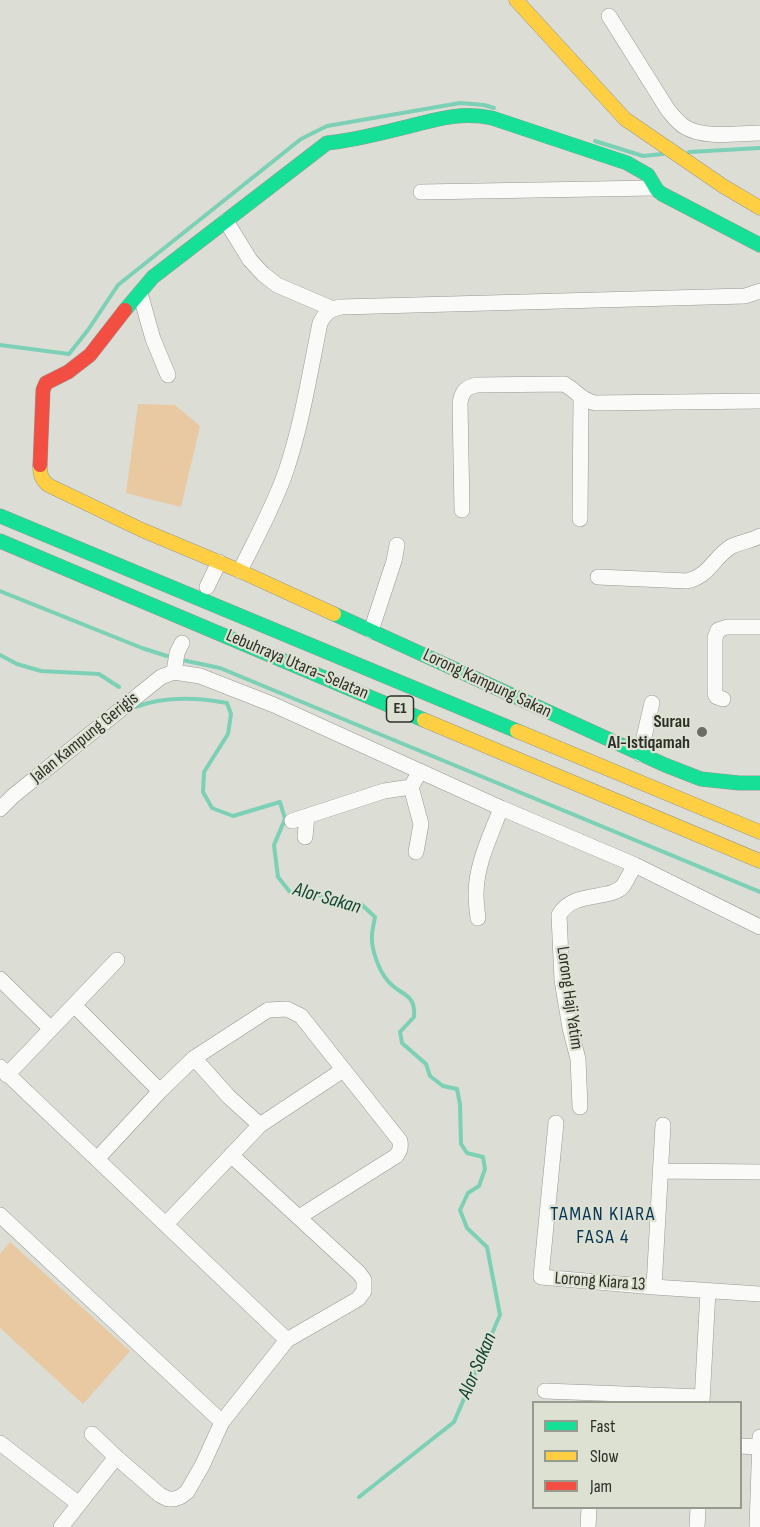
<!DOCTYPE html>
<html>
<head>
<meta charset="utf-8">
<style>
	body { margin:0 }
	#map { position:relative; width:760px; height:1527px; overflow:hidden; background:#dcded6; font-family:"Sofia Sans Condensed",sans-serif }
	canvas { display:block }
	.legend { position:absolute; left:532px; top:1401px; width:210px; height:108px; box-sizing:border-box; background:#dde1d2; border:2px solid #979a8e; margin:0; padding:8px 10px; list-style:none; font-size:18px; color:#2d2f29 }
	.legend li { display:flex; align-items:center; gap:12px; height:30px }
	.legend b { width:30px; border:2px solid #979a8e }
</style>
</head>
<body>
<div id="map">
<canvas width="760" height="1527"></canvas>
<ul class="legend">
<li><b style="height:8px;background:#16e098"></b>Fast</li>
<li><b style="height:8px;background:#ffcf43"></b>Slow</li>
<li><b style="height:8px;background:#f24e42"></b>Jam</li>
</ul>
</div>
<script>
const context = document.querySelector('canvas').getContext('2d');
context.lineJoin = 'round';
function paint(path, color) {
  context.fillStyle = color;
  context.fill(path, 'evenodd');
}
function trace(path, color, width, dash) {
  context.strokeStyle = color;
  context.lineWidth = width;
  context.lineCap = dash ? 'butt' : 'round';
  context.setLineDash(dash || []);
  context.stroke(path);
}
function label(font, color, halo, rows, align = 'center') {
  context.font = font + ' "Sofia Sans Condensed",sans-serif';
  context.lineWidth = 4.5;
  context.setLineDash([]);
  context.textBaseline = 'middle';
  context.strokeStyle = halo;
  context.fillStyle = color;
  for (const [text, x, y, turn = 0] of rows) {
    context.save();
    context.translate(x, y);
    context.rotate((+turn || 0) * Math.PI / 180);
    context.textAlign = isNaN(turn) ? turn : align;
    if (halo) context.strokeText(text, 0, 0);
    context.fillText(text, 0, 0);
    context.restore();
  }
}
paint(new Path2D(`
	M138 404 175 405 200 426 181 507 126 493Z
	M10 1242 130 1351 83 1404 0 1328V1254Z`), '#e8c9a2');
trace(new Path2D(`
	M595 141 643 156 663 154
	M689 152 760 148
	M0 345 69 354 88 330 118 285 301 139 327 126 460 103 484 105 494 108
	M0 591 142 648 167 656
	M0 655 17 664 41 671 99 674 119 687
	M182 660 220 668 760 892
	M135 707C165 696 196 697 227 703L231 714 228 734 204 772 203 792 212 808 233 816 280 802 285 819 274 845 278 877 290 892 314 891 332 905 361 904 375 917C374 923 372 930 372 936 371 949 379 971 388 981 400 996 416 992 414 1017L400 1032 402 1043 426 1064 430 1076 443 1086 457 1089 460 1104 461 1144 467 1153 483 1157 485 1169 479 1186 468 1193 460 1210 467 1228 487 1247 500 1315 454 1422 359 1497`), '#7cd0b6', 4);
const street = new Path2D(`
	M609 16 668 110C673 116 678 123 685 127 704 139 738 133 760 133
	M421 192 654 188
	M226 221 250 260 263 274 277 285 333 309
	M140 293 153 339 168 375
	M462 510 460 403C462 391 466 387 477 385L564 384C576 390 580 400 595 403L760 401
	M580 519 581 398
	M240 571C256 538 274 506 286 471 302 424 310 372 320 323 325 313 330 309 341 307L745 296 760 291
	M598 577 687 581C710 576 714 556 732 546 741 542 751 541 760 536
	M207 587 219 562
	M371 631 394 561 397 545
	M174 672 177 653 182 643
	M723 699 717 697 715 694V638L718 630 727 627H760
	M640 754 652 703
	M411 787 421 824 416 852
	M0 809 13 796 161 677 174 672 200 676 274 705 501 808 635 865 760 927
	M292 821 384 791 411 787 420 771
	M305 837 307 816
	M478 918C477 910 476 902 476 894 476 864 491 835 501 808
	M0 979 51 1029
	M74 1005 160 1091
	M194 1058 229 1097 260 1125
	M0 1067 287 1340
	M7 1075 117 960
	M580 1107 578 1059 570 1028 562 980 559 915C573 890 610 901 623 886 627 880 631 871 635 865
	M556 1123 541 1277 654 1287 663 1125
	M97 1159 160 1091 194 1058 268 1010 287 1009 301 1016 400 1141C401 1148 400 1151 396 1156L299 1217
	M661 1171 760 1172
	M0 1215 222 1422
	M166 1224 260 1125 343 1070
	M654 1287 760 1294
	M545 1391 702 1397
	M702 1402 708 1291
	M92 1434 116 1457 160 1495 168 1499H174L180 1497 187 1492 202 1466 222 1422 287 1340 358 1299 364 1291V1280L359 1273 231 1155
	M0 1443 79 1504
	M740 1446 760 1447
	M61 1527 116 1457
	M588 1527 589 1508
	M697 1527 698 1508
	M757 1527 760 1437`);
const fast = new Path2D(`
	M125 310 153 277 327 143C357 140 385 132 414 125 441 118 464 112 492 118L627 163 648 175 657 190 662 194 760 245
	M0 516 517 731
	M0 541 424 720
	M334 614 665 765 701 779 739 783H760`);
const slow = new Path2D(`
	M516 0 625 119 723 186 760 208
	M40 465C40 474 41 479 48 485L142 530 240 571 334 614
	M424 720 760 861
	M517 731 760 832`);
const jam = new Path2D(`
	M40 465 43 390 46 383 68 372 90 355 125 310`);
trace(street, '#969892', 16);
trace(fast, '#969892', 15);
trace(slow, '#969892', 15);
trace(jam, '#969892', 15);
trace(street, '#fafaf9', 15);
trace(fast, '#16e098', 14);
trace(slow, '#ffcf43', 14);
trace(jam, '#f24e42', 14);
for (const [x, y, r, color] of [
	[702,732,6,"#6a6c66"]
]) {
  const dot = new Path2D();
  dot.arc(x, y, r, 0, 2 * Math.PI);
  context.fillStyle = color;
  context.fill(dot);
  trace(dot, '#dde1d2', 2);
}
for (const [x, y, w] of [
	[400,709,27]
]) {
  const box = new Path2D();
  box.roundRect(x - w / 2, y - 13, w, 26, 4.5);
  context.fillStyle = '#dde1d2';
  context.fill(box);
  trace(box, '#2d2f29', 1.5);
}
label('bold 16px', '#2d2f29', null, [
	["E1",400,709]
]);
label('18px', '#2d2f29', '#dde1d2', [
	["Lebuhraya Utara–Selatan",297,665,23],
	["Lorong Kampung Sakan",487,684,25],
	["Jalan Kampung Gerigis",85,738,-39],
	["Lorong Haji Yatim",569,998,82],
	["Lorong Kiara 13",600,1282,4]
]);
label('bold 18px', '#2d2f29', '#dde1d2', [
	["Surau",690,722],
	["Al-Istiqamah",690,743]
], 'right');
label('italic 20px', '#0e4335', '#dde1d2', [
	["Alor Sakan",327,899,16],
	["Alor Sakan",478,1366,-67]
]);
context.letterSpacing = '1.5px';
label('20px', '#073458', '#dde1d2', [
	["TAMAN KIARA",603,1215],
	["FASA 4",603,1238]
]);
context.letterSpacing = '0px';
</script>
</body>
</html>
